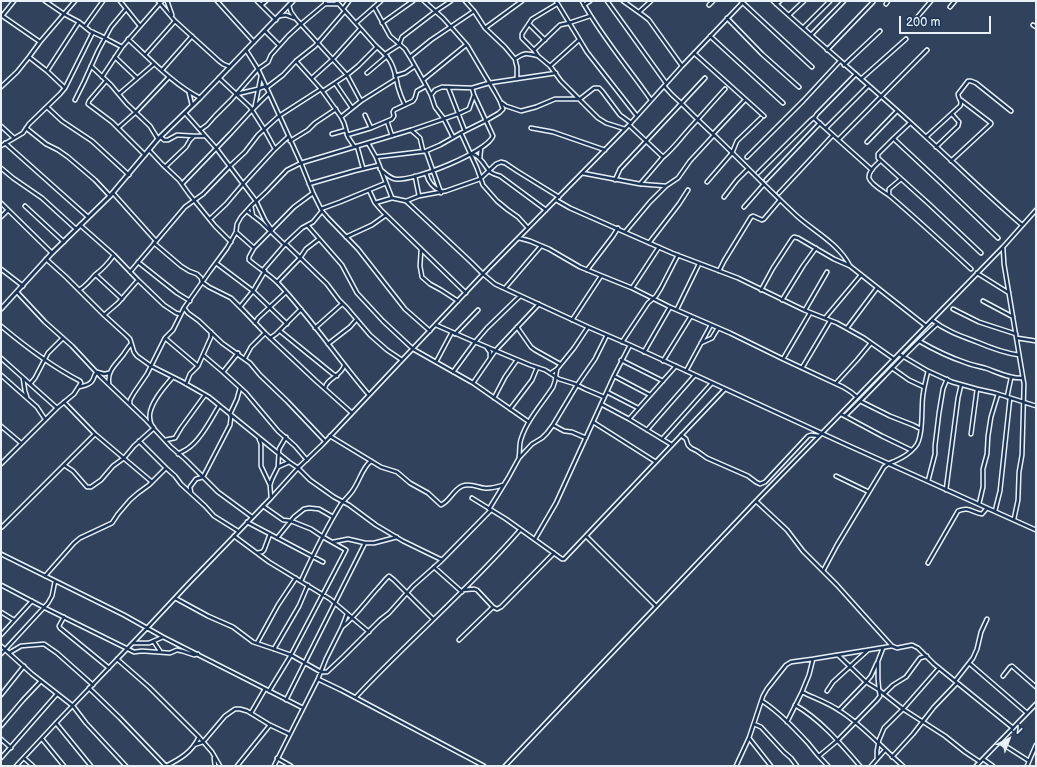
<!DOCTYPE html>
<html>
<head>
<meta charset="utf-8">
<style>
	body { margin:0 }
	#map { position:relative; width:1037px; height:767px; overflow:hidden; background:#30425c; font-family:"Balsamiq Sans",sans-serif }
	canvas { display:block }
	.frame { position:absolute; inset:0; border:2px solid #e8f1f8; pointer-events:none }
	.north { position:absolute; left:989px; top:719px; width:40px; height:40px; -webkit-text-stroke:3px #1d3557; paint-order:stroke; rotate:42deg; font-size:11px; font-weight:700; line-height:16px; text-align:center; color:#e8f1f8 }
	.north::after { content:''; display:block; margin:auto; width:14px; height:18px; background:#e8f1f8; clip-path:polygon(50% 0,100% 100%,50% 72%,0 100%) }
	.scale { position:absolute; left:899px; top:16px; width:92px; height:18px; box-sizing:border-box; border:2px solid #e8f1f8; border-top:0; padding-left:5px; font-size:12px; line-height:14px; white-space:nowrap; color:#e8f1f8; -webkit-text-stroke:3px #1d3557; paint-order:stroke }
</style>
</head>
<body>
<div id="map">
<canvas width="1037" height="767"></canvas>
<div class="frame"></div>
<div class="north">N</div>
<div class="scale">200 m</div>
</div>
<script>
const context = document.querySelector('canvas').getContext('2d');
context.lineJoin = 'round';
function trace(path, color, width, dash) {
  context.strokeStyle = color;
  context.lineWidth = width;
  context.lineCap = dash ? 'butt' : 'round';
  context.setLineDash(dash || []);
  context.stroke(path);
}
const minor = new Path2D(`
	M45 1 64 14 79 22 90 31 101 36 122 47
	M120 1 140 26
	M158 1 175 21 219 61 223 64 230 67
	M167 1 172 15
	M217 1 254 42
	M257 1 276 20
	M336 1C349 16 362 30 375 45 380 50 386 54 390 61 395 69 396 78 398 87 400 94 402 99 405 105
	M465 1 474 11 485 28 505 47 515 59 517 67V79
	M556 1 587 52 637 116
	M582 1C601 36 628 67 651 100
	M607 1 666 83
	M623 1 644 16 649 20 682 66
	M741 1 812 67
	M773 1C823 47 876 90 926 137 958 166 989 197 1022 225
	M325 4H338
	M557 4 532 19 522 34V38L534 50 538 56 550 66 561 81 598 118 606 123 625 129
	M776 4 780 1
	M886 4 888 1
	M261 5 266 1
	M584 5 590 1
	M709 5 713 1
	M289 6 291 12 296 19 347 75 361 101
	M374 7 390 36 405 49 410 57 423 80 431 95 435 107 444 119 453 137
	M950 7 955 1
	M343 9 349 1
	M345 11 315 46 296 61 321 89 341 117 344 123 348 137 354 146
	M639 12 651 1
	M1 15 40 42
	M789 15 804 1
	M2 16 14 1
	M279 16 286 15 294 18
	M727 18 762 54 799 87
	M914 21 931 1
	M356 23 381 1
	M382 23 413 1
	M529 24 545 40
	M1033 25 1036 27
	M85 26 103 1
	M485 28 522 1
	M803 28 830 1
	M265 31 279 45
	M811 35 844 1
	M710 36 783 103
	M128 39C151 60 173 84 200 98
	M246 50 258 69 269 93 301 163 313 193 322 211 328 218 358 249 405 309 430 331
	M534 50 560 25 569 23 590 16
	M827 50 873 2
	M694 53 764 116
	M385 54 399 45 402 37 436 11 451 1
	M145 55 175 21
	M29 57 47 71 65 88
	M115 57 137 78
	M410 57 431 40 474 11
	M515 59C525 52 527 53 538 56
	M844 65 880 31
	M91 66 111 85 127 104 150 126 158 139
	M550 66 579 40
	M162 70 192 36
	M47 71 79 22
	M367 73 387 56
	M856 74 817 114 815 117V119L872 170
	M395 76 405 73 415 66
	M102 77 122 47 162 1
	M219 78 250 107 264 129 275 149
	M312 78 333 59 360 29
	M861 79 906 39
	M423 80 466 45
	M106 81 89 101 88 104 112 122 145 155
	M335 83 352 108
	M664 86C669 92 675 98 681 103 692 114 703 125 714 135 742 162 769 190 797 216 815 232 839 244 850 266L926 326
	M1 87 17 72 29 57 40 42 75 1
	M448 87 465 131
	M266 88 283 75 296 61
	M323 91 347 75 358 66 377 47
	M189 93 192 105
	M119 94 154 64
	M237 94 258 89 266 86
	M431 95 435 90 442 87 472 88 489 83 556 73
	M75 100 84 82 98 51 111 27 126 9
	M502 103 506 106 521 111 536 107 555 99H580L594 88H599L602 91 620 115 631 123
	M255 106 261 76
	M47 107 62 121 92 141 129 175
	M185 113 216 148 256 201 265 220 272 230
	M365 115 371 128
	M341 117 361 101 396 79
	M387 121 392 136
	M910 123 894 138 895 140 941 183 998 238
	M629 125 663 157C673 149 680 139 689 129 701 116 713 102 725 89
	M1 126 14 138
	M26 128 46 144 58 150 68 157 95 180 110 196
	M118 128 136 112 169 77
	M531 128 553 132 605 150
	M826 128 868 86
	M200 130 207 125 215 116 231 100 258 69 268 62 271 55 288 36 301 24 325 4 326 1
	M411 130 420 138 423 151
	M461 133 477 168 483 185 497 201 508 210 518 217 528 228
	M332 134 346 130
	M713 134 744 101
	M347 135 371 128 392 119 394 116 393 112 394 110 413 101 415 98 417 91 426 86
	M161 137 164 140H168L177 135 194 136
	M926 137 960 106C963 101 958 99 958 94L968 81H971L976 83 1011 111
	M894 138 878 154V158L929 204 981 253
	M839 139 927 50
	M290 141 308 130 315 123 336 109
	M867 142 897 111
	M5 143 88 217
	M368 143 376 157 392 198
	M1 146 23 133 29 124 60 94 65 88 93 32
	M357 146 363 168
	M936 147 958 126 959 122 952 114
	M149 150 162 164 179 180 189 194 215 226 231 242
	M426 151 441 193
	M472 153C474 155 478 156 480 159 489 168 485 172 500 176L546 210
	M376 157 426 151 440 145 461 133 487 120 499 113 503 109 500 101 495 92 467 45 443 18 424 1
	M747 157 803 101 840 61
	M480 158 481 148
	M880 161C876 165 868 171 869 178 871 185 885 192 890 196 918 220 944 244 971 269
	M951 161 991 124V123L961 100
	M165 167 186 147 190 140 194 136H205
	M1 168 13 178 42 198 76 229
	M380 169C384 172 389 178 395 179 413 182 487 152 493 136L474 95 472 88
	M426 173C428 181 433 188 441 191
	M582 173 640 184 666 186
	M758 173 811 120 815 117
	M415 176 419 196
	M615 180 620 169 705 78
	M766 180 820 123
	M707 182 732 153 737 141 761 118
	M182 184 231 133 252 110 269 93
	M309 184 354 171 379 165
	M640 184 663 157
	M369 190 375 203 382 211 466 293
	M113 193 156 241
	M779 193 833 135
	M889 195V189L901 179
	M724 197 737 180 748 169
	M556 200 570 208 672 253 738 278 804 310 837 323 864 338 894 359
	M406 201 471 262 483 274 495 284 588 327 630 345 845 444 1036 530
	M1 203 52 253
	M375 203 392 198 406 201 419 196 446 191 480 179 496 164 501 162 505 163 517 171 559 197
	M25 206 64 242
	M251 206 253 216
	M744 207 764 184
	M321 209 340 202 386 183
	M247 211 261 222 285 245
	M1 217 8 210
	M210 219 226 204 243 184 275 149 288 137
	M80 225 114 255 138 280 164 305 176 313 180 314
	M308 226 342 265 357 293 383 321 413 349 473 383 529 422
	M236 232 254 248 249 257V260C258 268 269 274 278 283 311 318 338 359 369 395
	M625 232 650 202 666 186 678 178 690 161 714 135
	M346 237 372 225 386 215
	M519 238 530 241 549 249 580 267 632 288 670 307 730 333 783 359 843 387 851 392 857 397
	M154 243 181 266 189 271 197 274 201 278 202 282 209 287 231 298 245 312 265 333 315 380 352 413
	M649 243 679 204 688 190
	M286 244 327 284 339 300 347 308 370 335 387 350 402 360
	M1003 247 1004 264 1024 384 1022 455 1019 472 1018 500 1014 519
	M254 248 294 207 313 193
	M421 250 420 266 422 277 430 284 441 290 458 301
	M46 259 66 277 104 315 126 335 130 339 134 352 137 356 151 366 181 381 209 397 289 462 298 468 310 480 334 497 349 505 376 525 403 541 442 560
	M138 262 177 293 190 301
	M216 263 253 291 287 324
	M1 269 23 286
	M263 270 287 242 302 228 313 222 322 211
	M587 270 613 236 618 228
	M719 271 724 261 751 217 753 216 762 220 764 219 780 200
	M130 272 185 207 203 194 230 166 245 152 258 135 279 116 321 89
	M977 273 1009 293
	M96 275 122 299
	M277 282 300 258 306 249 319 239
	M505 288 541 246
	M632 288 659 247
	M79 290C86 286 90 280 96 274 103 269 109 262 114 255
	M761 290 773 268 792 239 794 237 798 238 834 259 850 266
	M17 292 45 322 72 346 100 376 145 419 171 447 185 459 218 492 252 517
	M782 300 803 266 816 248
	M983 301 1013 317
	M240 307 253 291 265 271
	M184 308 188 313 199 321 222 343 250 363 260 375 287 401 325 441
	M677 309 699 264
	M953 309 979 322 1016 334
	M805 310 827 272
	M104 315 118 303 138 280
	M825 318 861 275
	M572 320 601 276
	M932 320C946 331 961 336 977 342 991 348 1004 353 1019 355
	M255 323 258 318 286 292
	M436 325 475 342 530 365 545 370 559 379 575 384 585 389 604 397
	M1 326C26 347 51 366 80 381L81 383 74 394 57 408 1 464
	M517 327 531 347 535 350 560 364
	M315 328 342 304
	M847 328 877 288
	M280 331 333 374 337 376
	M455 334 478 310
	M165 338 198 366
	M270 338 276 334 301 309
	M1017 338 1036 341
	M919 341C933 349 949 357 964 362 971 365 978 366 985 368 997 372 1010 379 1023 378
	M622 342 648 303 656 296 661 288 678 255
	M701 343 712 338 718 328
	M328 344 350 327 356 320
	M487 348 490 352V358
	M644 352 670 307
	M238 353 223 372 246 393 278 431 295 446 307 460
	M899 354 928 371 952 382 977 389 995 393 1036 406
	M203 355 223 372
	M1 358 57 408
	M245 358 251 347 265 333
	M783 359 810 313
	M621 360 663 381
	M663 361 691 316
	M436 362 452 332
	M802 368 830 321
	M892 368 909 380 924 387
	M686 371 711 325
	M453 372 475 342 487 328 520 296
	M551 373 557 369 574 348 588 327
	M1 375 37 407 45 419
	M614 376 650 395
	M23 378 25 391 27 397
	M109 383C107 371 116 364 123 355 126 351 128 347 131 344
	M473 383 495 351 539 304
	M836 383 857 360 871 343
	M30 384 35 378 48 353 63 338
	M186 384 190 374 198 366 211 337V332
	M79 387C83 386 90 385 92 381 95 377 93 376 97 372L104 374 109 373
	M325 388C326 379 341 376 344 366
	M607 392 638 408
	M1007 397 1011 378
	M494 398 505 377 517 360
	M860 401 890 416 913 425 921 429
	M64 402 95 434 152 482
	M130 404V400L134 393 147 374 165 338 173 330 184 308 210 271 227 248 236 232 237 224 241 217 251 206 266 192 287 170 301 163 411 130 458 114 469 109 474 95
	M601 404 629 419 672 445
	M510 409 532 380 537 368
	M841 414 882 436 911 450
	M845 416C876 386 905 353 937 324
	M629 419 676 366
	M593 422 656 462
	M553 425 564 431 572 432 586 438
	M1 426 21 443
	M647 430 695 375
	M971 434 977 389
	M681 435 686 439 688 445 691 448 697 451 707 458 748 476 756 482 760 484 765 482 808 436 811 435 819 436
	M330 436 381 467 397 472 410 483 428 493 441 505C450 501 453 490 462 486 470 483 477 487 484 488 491 489 497 487 503 485
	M259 439 261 444V466L270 485
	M662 439 712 383
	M165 440 175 438 181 428 205 395
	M139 441 166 468 175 476 181 484 205 506 214 516 238 531
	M178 454C181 452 184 451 187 449 200 441 211 419 219 406
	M519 457C520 451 519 445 521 439 527 420 542 404 553 387L555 381 557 369
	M64 465 73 471 87 487H91L101 480 113 466 124 458 134 446 154 428C152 426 150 422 150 419 147 406 165 386 173 377
	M278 467 289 462
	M836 476 869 492
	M928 481 935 454V446L939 413 943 389 947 379
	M946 490 958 398 961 385
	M191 493 190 487 196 479 203 477 230 425 231 417 230 414 237 399 240 388
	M271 498 270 485 272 479 278 467 279 449 286 437
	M472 498 506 519 562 559H564L725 389
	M979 504 983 487V469L987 454 988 436 991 417 998 394
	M263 506 283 520 291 521 311 529 323 537 346 550 291 655 269 691
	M489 509 508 478 519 458 532 444 542 438 547 433 553 425 577 385 595 359 607 335
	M995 511 1000 491 1010 398
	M247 522 323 562
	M2 527 95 434
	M234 536 269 562 330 599 369 632
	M586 536 656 606
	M277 538 294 517 304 509 309 508 319 509 333 517
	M535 539 556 503 614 376 630 345
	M333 542 348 539 365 543H374L397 537
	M257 553 262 552 264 550 270 534
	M1 554 124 615 163 637 303 708
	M928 563 958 511C969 506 973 513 982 514L987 508
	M434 567 462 592
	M823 571 837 545 884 467C888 463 890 463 895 461 902 458 910 453 915 447 924 438 921 407 923 395 924 387 926 379 928 371
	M45 576 74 543 80 538 112 523 118 514 130 500 138 493 149 485 166 468
	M301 581C313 555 326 528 341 504 345 499 350 495 353 490 360 480 362 468 371 461
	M1 585 45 608 134 652 142 651 170 653 177 650 182 651 194 655 198 654
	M463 590 474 589 477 590 493 607
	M175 598 208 616 233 627 253 642 274 649 291 655 321 672H327L343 657 380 620 389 613 413 586 440 562 491 510
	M1 612 14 620
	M64 617 59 626 60 628 109 668
	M342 627C356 616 366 601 378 588 382 584 385 579 389 576L394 580 433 619
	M1 635 32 601
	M459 640 493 607 497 609 501 607 554 553
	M154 642 160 651
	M133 643H149L163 637
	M257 643 278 605 296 578
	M1 646 32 674 73 706 86 723 126 766
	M892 646 897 648 912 645 918 648 934 664 1013 728
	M883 648 878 661V679L879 690 889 698 903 709 945 736 965 752 980 762
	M274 649 299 606 308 585
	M9 653 21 646 44 644 57 653 93 685
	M1 654 48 603 52 596 55 581
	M117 659 149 687 199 737 212 752 220 766
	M969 663 1027 713
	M1003 676 1010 667 1012 666 1036 687
	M318 679 326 659 342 627 347 614
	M955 681 973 658 977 649 981 632 987 619
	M89 688 120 718 166 766
	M827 691 833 682 868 650
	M802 692 809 675 813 659
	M884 694 893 685 906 677 920 658 927 656
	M1 695 24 666
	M356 697C409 640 469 589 520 530
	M286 700 365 543
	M762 701C779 712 794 728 808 743 814 751 821 759 828 766
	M795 705C820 719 841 744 860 766
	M839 710 866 682 871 676 877 663
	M251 713 265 689
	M787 722 802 692C814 698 829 703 840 711 864 726 882 748 903 766
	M56 723 91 766
	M754 724 761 727 784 752 791 758 797 766
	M1 726 23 700 41 681
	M749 738 771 766
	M1 739 11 748
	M42 739 64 766
	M1000 741 1004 745 1029 761
	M194 745 203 742 225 716 235 709H240L247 711 257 717 270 725
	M819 756 837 741 877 700 880 696 879 690 866 682 838 655
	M892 757 913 734 934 707 957 683
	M1 758 57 694
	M24 758 33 766
	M214 758 215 766
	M277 758 291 766
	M877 759V751L879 740 884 728 903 709 939 668
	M983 759 993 766
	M16 766 56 723 147 628 189 583 271 498 298 468 322 445 483 274 629 125 682 66 744 1
	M166 766C180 759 192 752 199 737
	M237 766 270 725 289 734
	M274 766 318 679 341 690 484 766
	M505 766 756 501 926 326 1003 247 1036 210
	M736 766 749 738 763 696 767 689 786 665 791 662 813 659 892 646 863 614 837 585 803 551 787 530 756 501
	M871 766 885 750
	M976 766 1036 704
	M1027 766 1036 745`);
const tertiary = new Path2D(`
	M1 309 52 253 110 196 158 139 200 98 293 1`);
trace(minor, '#e8f1f8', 5.5);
trace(tertiary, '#e8f1f8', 6);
trace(minor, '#1d3557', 2.5);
trace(tertiary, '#1d3557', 3);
</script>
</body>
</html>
